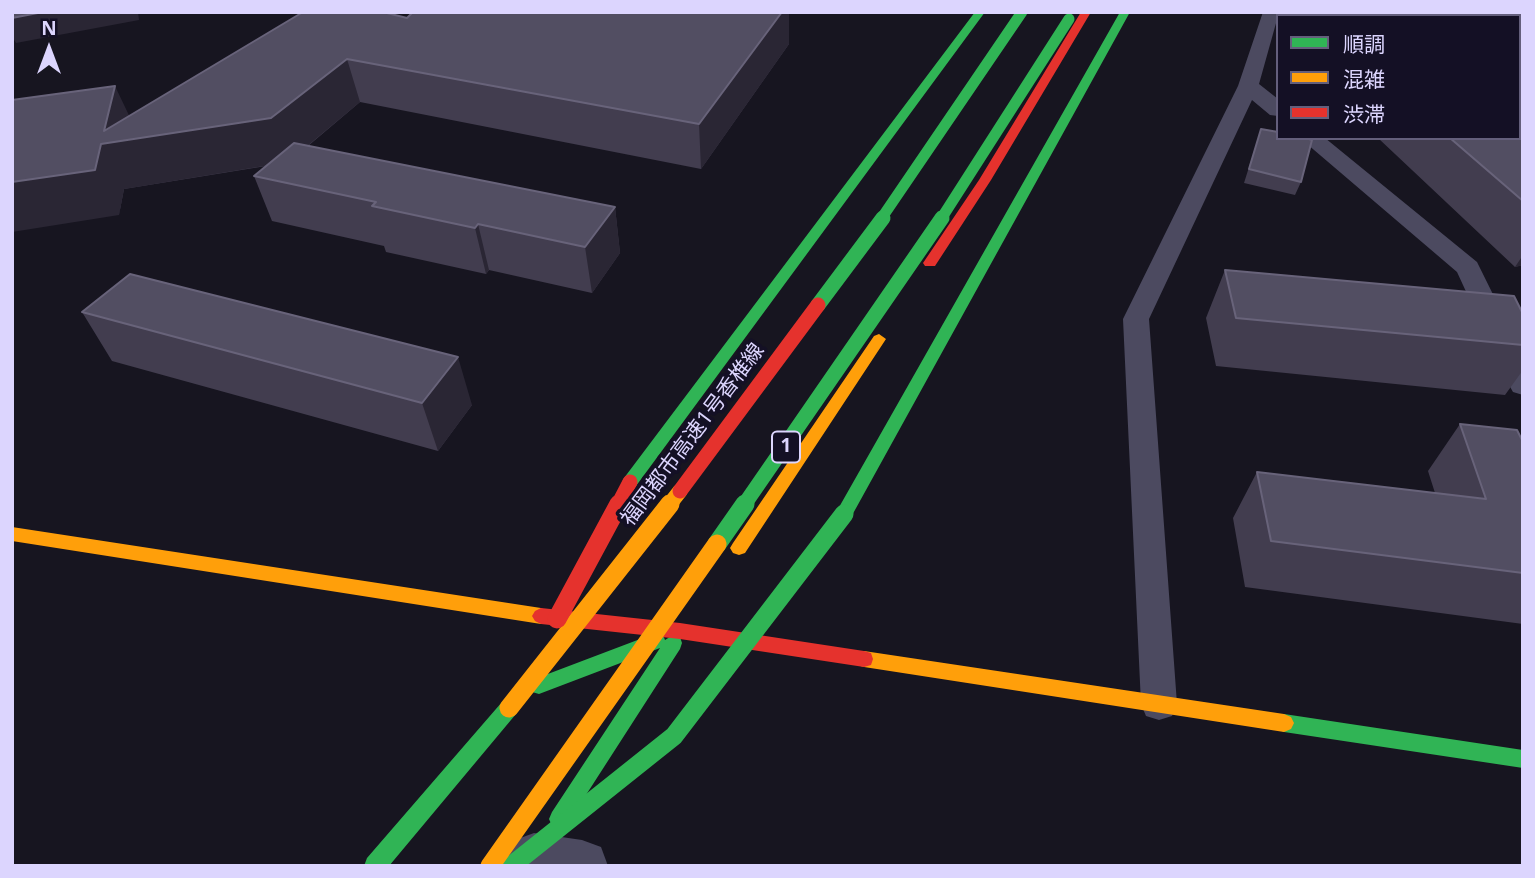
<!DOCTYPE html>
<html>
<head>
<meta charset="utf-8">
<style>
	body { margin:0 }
	#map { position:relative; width:1535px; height:878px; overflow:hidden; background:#171520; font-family:"Noto Sans","Noto Sans JP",sans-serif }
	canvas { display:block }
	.frame { position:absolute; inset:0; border:14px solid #dcd5fe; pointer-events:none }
	.legend { position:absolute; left:1276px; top:14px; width:245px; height:126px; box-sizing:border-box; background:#141025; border:2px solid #645f7c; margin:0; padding:9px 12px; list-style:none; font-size:21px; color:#dcd5fe }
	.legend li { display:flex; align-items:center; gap:14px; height:35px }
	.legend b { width:35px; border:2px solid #645f7c }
	.north { position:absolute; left:14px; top:14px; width:70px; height:70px; -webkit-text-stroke:5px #141025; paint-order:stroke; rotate:0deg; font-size:19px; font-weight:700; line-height:28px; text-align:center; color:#dcd5fe }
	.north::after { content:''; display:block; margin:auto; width:24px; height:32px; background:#dcd5fe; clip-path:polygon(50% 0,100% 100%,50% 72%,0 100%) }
</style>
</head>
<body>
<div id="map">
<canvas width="1535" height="878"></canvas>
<div class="frame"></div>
<ul class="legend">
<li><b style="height:9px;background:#30b455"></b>順調</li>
<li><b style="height:9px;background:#ff9f0a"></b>混雑</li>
<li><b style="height:9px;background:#e5322d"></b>渋滞</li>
</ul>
<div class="north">N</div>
</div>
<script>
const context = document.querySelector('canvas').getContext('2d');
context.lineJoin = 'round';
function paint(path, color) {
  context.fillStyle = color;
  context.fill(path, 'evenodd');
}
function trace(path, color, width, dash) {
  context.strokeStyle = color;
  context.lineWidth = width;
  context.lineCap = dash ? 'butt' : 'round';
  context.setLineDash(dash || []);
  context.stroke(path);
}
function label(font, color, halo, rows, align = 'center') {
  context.font = font + ' "Noto Sans","Noto Sans JP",sans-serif';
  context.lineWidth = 7;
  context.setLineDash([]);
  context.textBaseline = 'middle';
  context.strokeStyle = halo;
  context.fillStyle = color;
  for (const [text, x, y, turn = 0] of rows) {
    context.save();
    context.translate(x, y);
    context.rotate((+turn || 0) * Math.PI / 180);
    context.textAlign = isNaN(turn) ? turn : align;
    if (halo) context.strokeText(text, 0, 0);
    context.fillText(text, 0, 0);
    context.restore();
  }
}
paint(new Path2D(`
	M1263 12H1319L1321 16H1283L1281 13 1278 16 1259 84 1278 99V116L1270 115 1252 100 1149 319 1177 704 1172 716 1159 720 1146 716 1141 704 1123 319 1238 86Z
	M1340 12H1363V13L1361 16H1338Z
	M1300 138H1325L1477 262 1523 355V395L1513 392 1509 385 1457 272Z`), '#4c4a60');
paint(new Path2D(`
	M534 833 582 840 601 847 608 866H511L508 859 515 840Z`), '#4c4a60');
paint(new Path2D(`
	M975 12H985L636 486H624L622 482 624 478Z
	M1120 12H1130L850 519H838L836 514 838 509Z
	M656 633 663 635 665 640 673 635 680 637 682 643 680 649 566 826 559 829 552 826 549 819 552 812 660 648 539 694 532 692 529 686 532 680Z
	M509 699 516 702 519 708 516 714 389 866H364L367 858 502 702Z
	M1284 714 1523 750V768L1284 732 1277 729 1274 723 1277 717Z`), '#30b455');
paint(new Path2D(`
	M879 334 886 339 745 553 739 555 733 553 730 548 733 543 874 336Z
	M12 527 541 608 547 611 550 616 547 621 541 624 12 541Z
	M864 651 1284 714 1291 717 1294 723 1291 729 1284 732 864 667 857 665 855 659 857 653Z`), '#ff9f0a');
paint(new Path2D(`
	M1081 12H1091L991 180 935 266H925L923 263 979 180Z
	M541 608 680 623 864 651 871 653 873 659 871 665 864 667 680 639 541 624 535 621 532 616 535 611Z`), '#e5322d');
trace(new Path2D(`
	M881 219 1022 12
	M941 219 1069 19`), '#30b455', 11);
trace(new Path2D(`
	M818 305 883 218
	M744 505 942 218`), '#30b455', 15);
trace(new Path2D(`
	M717 544 745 504
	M511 866 674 736 844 514`), '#30b455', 19);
trace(new Path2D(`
	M669 505 680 491`), '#ff9f0a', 15);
trace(new Path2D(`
	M509 708 670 504
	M490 866 717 544`), '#ff9f0a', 19);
trace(new Path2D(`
	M680 491 818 305
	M618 505 630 482`), '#e5322d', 15);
trace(new Path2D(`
	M557 619 619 504`), '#e5322d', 19);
paint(new Path2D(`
	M413 12H789V44L701 169 360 102 308 146 615 207 620 253 592 293 489 270 486 274 386 252 384 246 272 221 254 176 266 166 124 189 119 215 130 116 407 18Z
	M1523 23V265L1515 267 1378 138H1519Z
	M1261 129 1301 182 1295 195 1244 183Z
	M1225 270 1523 314V370L1505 395 1216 366 1206 318Z
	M82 312 472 405 438 451 112 361Z
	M1460 424 1523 442V624L1245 587 1233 518 1257 472 1435 493 1428 471Z`), '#423d4f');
paint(new Path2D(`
	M43 12H138L139 20 16 43 12 36V18Z
	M782 12H789V44L701 169 699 124Z
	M347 59 360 102 288 162 124 189 119 215 12 232V182L104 131 115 86 136 130Z
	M1519 80H1523V121H1519Z
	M615 207 620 253 592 293 585 247Z
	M478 224 489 270 486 274 475 228Z
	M1523 255V265L1515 267Z
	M458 357 472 405 438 451 422 403Z`), '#2a2634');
const building = new Path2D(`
	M12 12H43L12 18Z
	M303 12H383L407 18 413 12H782L699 124 347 59 271 118 101 144 95 170 12 182V100L115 86 104 131Z
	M1519 18 1523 23V80H1519Z
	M1519 90 1523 93V201L1450 138H1519Z
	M1261 129 1278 132V138H1306L1312 140 1301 182 1249 169Z
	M294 143 615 207 585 247 478 224 475 228 372 206 376 202 254 176Z
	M1225 270 1514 296 1523 314V345L1236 318Z
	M130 274 458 357 422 403 82 312Z
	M1460 424 1517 430 1523 442V573L1271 541 1257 472 1486 499Z`);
paint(building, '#524e62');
trace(building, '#68637a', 2);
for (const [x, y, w] of [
	[786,447,28]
]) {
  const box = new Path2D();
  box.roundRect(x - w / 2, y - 15.5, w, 31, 5);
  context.fillStyle = '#141025';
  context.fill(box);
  trace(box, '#dcd5fe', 2);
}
label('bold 19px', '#dcd5fe', null, [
	["1",786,447]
]);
label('21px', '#dcd5fe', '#141025', [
	["福岡都市高速1号香椎線",693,435,-53]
]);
</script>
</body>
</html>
